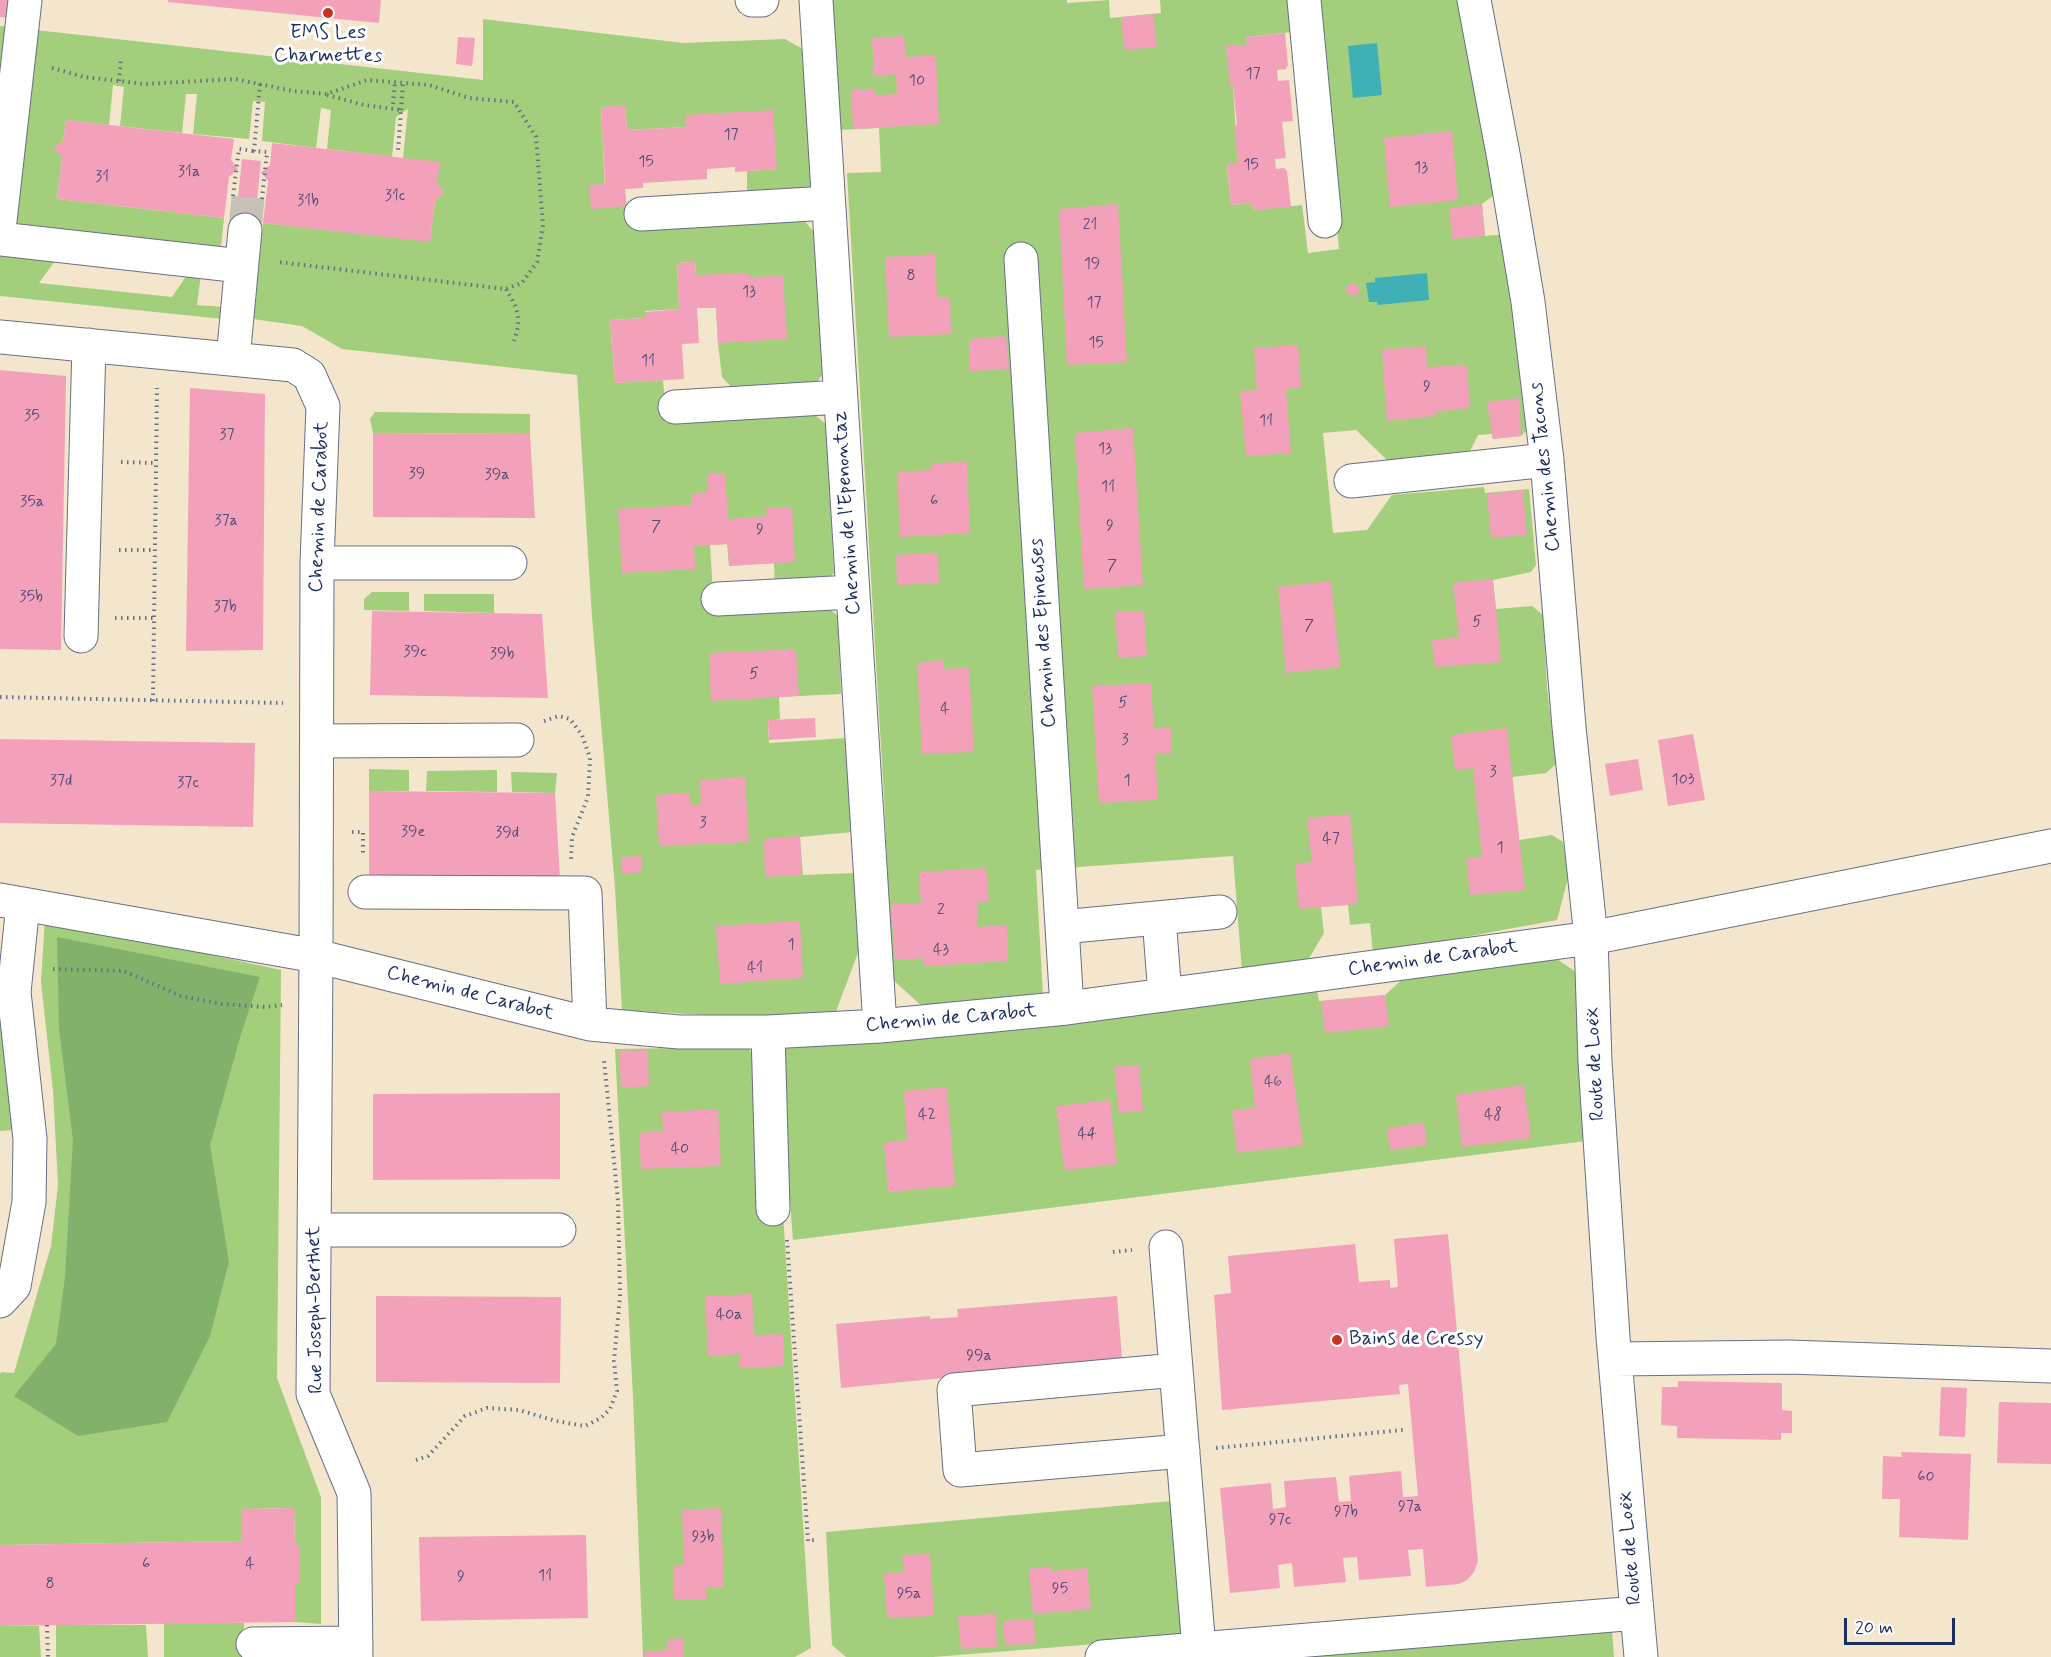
<!DOCTYPE html>
<html>
<head>
<meta charset="utf-8">
<style>
	body { margin:0 }
	#map { position:relative; width:2051px; height:1657px; overflow:hidden; background:#f3e6cd; font-family:Mynerve,sans-serif }
	canvas { display:block }
	.scale { position:absolute; left:1844px; top:1618px; width:111px; height:27px; box-sizing:border-box; border:3px solid #1b2f5e; border-top:0; padding-left:8px; font-size:18px; line-height:21px; white-space:nowrap; color:#1b2f5e; -webkit-text-stroke:4px #fff; paint-order:stroke }
</style>
</head>
<body>
<div id="map">
<canvas width="2051" height="1657"></canvas>
<div class="scale">20 m</div>
</div>
<script>
const context = document.querySelector('canvas').getContext('2d');
context.lineJoin = 'round';
function paint(path, color) {
  context.fillStyle = color;
  context.fill(path, 'evenodd');
}
function trace(path, color, width, dash) {
  context.strokeStyle = color;
  context.lineWidth = width;
  context.lineCap = dash ? 'butt' : 'round';
  context.setLineDash(dash || []);
  context.stroke(path);
}
function label(font, color, halo, rows, align = 'center') {
  context.font = font + ' Mynerve,sans-serif';
  context.lineWidth = 6;
  context.setLineDash([]);
  context.textBaseline = 'middle';
  context.strokeStyle = halo;
  context.fillStyle = color;
  for (const [text, x, y, turn = 0] of rows) {
    context.save();
    context.translate(x, y);
    context.rotate((+turn || 0) * Math.PI / 180);
    context.textAlign = isNaN(turn) ? turn : align;
    if (halo) context.strokeText(text, 0, 0);
    context.fillText(text, 0, 0);
    context.restore();
  }
}
paint(new Path2D(`
	M833 0H1067V3L1109 0 1110 18 1161 13 1160 0H1289L1293 32 1246 37 1247 45 1226 47 1233 86 1238 164 1227 165 1231 205 1252 203 1253 210 1302 205 1308 253 1339 249 1316 0H1459L1497 193 1482 204 1485 236 1508 234 1532 425 1521 436 1493 439 1492 434 1478 435 1469 453 1387 460 1356 430 1323 433 1333 533 1367 530 1392 495 1484 487 1485 493 1529 489 1536 565 1531 572 1493 580 1496 609 1532 606 1543 615 1547 687 1556 764 1546 773 1512 777 1519 840 1552 835 1563 842 1568 878 1557 920 1373 954 1370 923 1350 925 1348 905 1321 907 1324 933 1305 965 1242 971 1233 856 1036 870 1043 996 923 1007 892 979 884 796 847 173 881 172 879 128 839 130Z
	M483 19 683 43 785 39 806 51 814 182 802 197 747 199V171L777 169 686 115V127L627 130 625 106 601 107 605 190 625 189 628 225 800 216 814 232 823 373 813 389 745 391 731 387 722 377 718 343 714 275H696L695 262 677 263 679 309 645 311V318L610 320 615 383 663 380 667 423 810 411 826 424 834 573 821 585 775 587 774 563 729 566 727 544 710 545 714 610 823 604 838 616 841 694 779 697 780 719 768 721 769 743 847 738 852 832 800 837 803 875 855 873 859 950 835 1014 773 1019 622 1010 615 888 592 617 577 375 342 349 302 326 253 319 263 223 430 241 435 201 444 192 437 183 403 158 408 109 396 117 392 157 327 149 331 110 321 108 316 148 262 141 265 102 253 101 249 139 193 134 197 94H186L182 133 120 126 124 87 113 85 109 125 66 120 63 141 54 148 62 157 57 199 224 218 221 247 13 223 0 131V26L483 80Z
	M0 251 58 257 39 283 172 297 189 272 201 274 197 305 224 307 223 319 0 296Z
	M375 412 530 414V434L373 433 370 419Z
	M372 592H409V611L364 610V599Z
	M424 594H494V613L424 611Z
	M369 769 409 770V791H369Z
	M497 770V792L426 791 427 771Z
	M511 772 557 773 555 793 512 792Z
	M45 919 281 970 277 1378 321 1497V1624L295 1622V1584H300V1546H295L294 1508 241 1509V1541L0 1545V1375L1 1372 14 1373 51 1246 58 1185 53 1091 41 982Z
	M1551 955 1576 972 1586 1141 793 1240 778 1047 1317 989 1319 1001 1385 995 1406 976Z
	M0 1011 15 1130 0 1131Z
	M748 1047 761 1070 783 1213 811 1648 795 1657H643L633 1397 615 1049Z
	M1173 1501 1183 1637 933 1657H846L832 1645 826 1532Z
	M164 1623H244V1657H164Z
	M56 1625H146L148 1657H56Z
	M0 1626H39L41 1657H0Z
	M1612 1631 1614 1657H1292Z`), '#a3ce7b');
paint(new Path2D(`
	M57 937 260 977 241 1034 210 1145 229 1262 210 1336 167 1422 78 1436 14 1396 56 1344 65 1277 73 1140 59 1029Z`), '#82b16b');
paint(new Path2D(`
	M1377 43 1382 95 1353 98 1348 46Z
	M1427 273 1429 300 1378 305 1377 302H1369L1366 283 1375 282V278Z`), '#3fb0b6');
paint(new Path2D(`
	M0 0H12L10 18 0 17Z
	M168 0H381L379 23 168 2Z
	M1153 14 1157 47 1124 50 1121 17Z
	M1285 33 1288 65 1286 69 1277 70 1278 81 1289 80 1293 121 1282 122 1286 158 1275 159 1276 169 1284 168 1287 171 1291 207 1253 210 1252 203 1231 205 1227 164H1238L1234 125H1237L1233 86H1230L1226 46 1247 45 1246 37Z
	M904 36 906 57 936 55 939 124 853 129 851 90 876 89V95L897 94 896 74 874 76 872 38Z
	M458 37 475 38 472 66 456 64Z
	M625 105 627 130 686 127V115L773 110 777 169 735 172V167L707 169V179L643 183V188L625 189 626 206 591 209 589 185 605 184 601 107Z
	M66 120 234 139 231 160 238 169 229 177 224 218 57 199 62 157 53 148 63 141Z
	M1452 131 1458 200 1390 207 1384 138Z
	M272 143 440 162 437 183 444 192 435 201 430 242 263 223 268 181 261 172 270 165Z
	M242 159 261 161 254 229 235 227Z
	M1118 204 1127 362 1067 365 1059 209Z
	M1482 204 1485 236 1452 239 1449 208Z
	M935 254 937 297H950L951 334 889 337 885 257Z
	M695 262 696 275 749 273 750 277 783 276 787 339 718 343 716 308H697L699 343 682 344 684 379 615 383 610 320 645 318V312L679 309 677 263Z
	M1352 283 1358 286 1360 291 1355 296 1347 293 1346 287Z
	M1006 336 1009 369 970 371 969 339Z
	M1298 345 1301 387 1286 389 1291 453 1246 456 1240 391 1257 390 1254 348Z
	M1426 346 1427 367 1467 365 1470 408 1435 412V416L1387 421 1382 350Z
	M0 370 66 376 61 650 0 649Z
	M190 388 265 394 263 650 186 651Z
	M1519 398 1521 436 1493 439 1487 402Z
	M1133 428 1143 585 1084 589 1075 433Z
	M373 433 530 434 535 518 373 517Z
	M967 462 970 533 900 537 897 472 931 470V463Z
	M725 473 728 519 767 516 766 508 792 507 795 562 729 566 728 544 710 545 694 546 695 569 622 573 618 509 691 505V494L708 492 707 474Z
	M1523 490 1527 535 1491 538 1487 494Z
	M938 553 939 583 897 585 896 555Z
	M1493 579 1501 662 1435 667 1432 640 1459 637 1453 583Z
	M1331 581 1340 667 1286 673 1278 587Z
	M372 611 542 614 548 698 370 695Z
	M1144 611 1147 656 1118 658 1115 612Z
	M796 649 799 696 711 701 709 653Z
	M943 660 944 669 969 668 974 752 922 754 917 663Z
	M1151 683 1154 729 1171 727 1172 753 1155 754 1158 800 1099 803 1092 686Z
	M815 718 816 737 769 740 768 720Z
	M1507 728 1525 890 1470 895 1466 859 1482 857 1473 768 1455 770 1451 735Z
	M1693 734 1705 800 1668 806 1658 740Z
	M0 739 255 743 253 827 0 823Z
	M1638 759 1643 790 1610 796 1605 764Z
	M745 777 749 842 659 846 656 795 689 793 691 805 701 804 700 780Z
	M369 791 555 793 560 878 369 875Z
	M1350 814 1358 904 1299 909 1295 864 1312 862 1307 818Z
	M800 836 802 875 765 877 764 839Z
	M641 856 642 872 622 874 621 857Z
	M986 868 989 901 977 902V927L1007 925 1008 961 924 966V958L895 960 891 904 921 903 919 872Z
	M800 921 803 978 720 984 716 926Z
	M1385 995 1389 1026 1325 1033 1321 1001Z
	M648 1050 649 1086 621 1088 619 1051Z
	M1290 1053 1303 1145 1237 1153 1232 1111 1255 1107 1250 1059Z
	M1139 1065 1143 1111 1119 1113 1114 1067Z
	M1524 1085 1531 1138 1462 1147 1456 1095Z
	M947 1087 955 1186 888 1192 884 1143 907 1140 904 1091Z
	M560 1093V1179L373 1180V1094Z
	M1110 1100 1117 1164 1064 1170 1056 1106Z
	M718 1109 721 1166 641 1169 639 1133 663 1131 662 1112Z
	M1424 1123 1427 1145 1390 1150 1387 1128Z
	M1448 1234 1478 1561 1474 1572 1467 1580 1459 1584 1426 1587 1423 1549 1408 1550 1411 1576 1359 1580 1357 1557 1343 1558 1346 1582 1294 1587 1292 1563 1278 1565 1280 1588 1230 1593 1220 1488 1271 1483 1273 1509 1286 1507 1284 1481 1336 1477 1339 1502 1351 1501 1349 1476 1401 1471 1403 1497 1418 1496 1408 1384 1399 1385 1400 1394 1222 1410 1214 1295 1231 1293 1228 1256 1355 1244 1359 1282 1390 1280V1288L1398 1287 1394 1239Z
	M752 1294 754 1335 783 1334 784 1366 740 1368 739 1354 708 1356 705 1296Z
	M376 1296 561 1297 560 1383 376 1382Z
	M1117 1296 1123 1370 963 1376 841 1388 836 1324 930 1316V1319L958 1317 957 1309Z
	M1678 1381 1782 1383V1410L1792 1411V1433H1781V1440L1677 1438V1426L1661 1425 1662 1387H1678Z
	M1941 1387 1967 1388 1965 1437 1939 1436Z
	M1999 1402 2051 1403V1464L1997 1463Z
	M1901 1452 1971 1454 1968 1540 1899 1537 1900 1499H1882L1883 1456 1902 1457Z
	M294 1508 295 1546H300V1584H295V1622L0 1626V1545L241 1541V1509Z
	M721 1508 724 1587 706 1588 707 1599 674 1600 673 1566 684 1565 682 1510Z
	M586 1535 588 1618 421 1621 419 1537Z
	M930 1554 934 1616 887 1618 884 1574 904 1572 902 1555Z
	M1052 1566V1571L1087 1568 1091 1609 1033 1614 1029 1569Z
	M996 1614 997 1647 961 1649 958 1616Z
	M1034 1619 1035 1644 1005 1645 1003 1621Z
	M684 1638V1657H645L644 1652 667 1650V1639Z`), '#f3a1ba');
trace(new Path2D(`
	M245 230 248 197`), '#c8c1b7', 33, [33, 16]);
const minor = new Path2D(`
	M752 0H762
	M816 0 880 1026
	M1304 0 1325 221
	M1474 0 1504 159 1528 302 1547 460 1569 727 1591 938 1595 1062 1613 1337 1641 1657
	M641 214 828 203
	M0 221 25 0
	M0 239 241 266
	M1021 259 1067 1008
	M0 337 293 365 309 375 323 406 317 563 316 956 590 1024 679 1032H768L880 1026 1067 1008 1591 938 2051 846
	M233 359 245 230
	M675 407 840 397
	M1351 481 1547 460
	M317 563H510
	M718 599 853 592
	M81 636 89 345
	M317 741 517 740
	M365 892 585 893 590 1024
	M0 900 316 956 313 1394 354 1493 356 1657
	M1159 918 1165 995
	M1062 927 1220 912
	M768 1032 773 1209
	M314 1230H559
	M1166 1247 1199 1649
	M0 1301 14 1286 29 1202 30 1139 14 992 23 904
	M1615 1359 1789 1357 2051 1366
	M1176 1370 954 1390 960 1470 1183 1451
	M253 1644 356 1643
	M1102 1657 1637 1613`);
trace(minor, '#676f85', 35);
trace(new Path2D(`
	M52 68 84 77 145 84 235 79 293 91 327 94 367 80 429 85 469 98 514 102 536 137 543 225 537 262 522 283 506 289 278 262
	M119 81 121 58
	M260 84 254 151 267 152 262 199
	M327 95 364 105 401 110 398 151
	M393 104 395 82
	M401 110 403 83
	M233 196 239 149 254 151
	M506 289C518 309 522 318 514 341
	M121 462 156 463
	M119 550H154
	M115 618H153
	M0 697 283 703
	M153 701 157 388
	M544 721 559 716 570 719 582 735 590 758 588 797 572 837 571 859
	M352 832H363V856
	M53 969 124 971 181 996 222 1004 265 1007 282 1005
	M787 1240 808 1541 814 1540
	M1113 1252 1132 1250
	M1216 1448 1403 1430
	M416 1460 428 1456 465 1416 487 1408 519 1410 556 1421 585 1426 601 1418 610 1409 617 1391 614 1361 620 1296 619 1245 618 1201 604 1060
	M47 1625 48 1657`), '#676f85', 4, [1.5, 4.5]);
trace(minor, '#fff', 33);
for (const [x, y, r, color] of [
	[328,13,6,"#c8321e"],
	[1337,1340,6,"#c8321e"]
]) {
  const dot = new Path2D();
  dot.arc(x, y, r, 0, 2 * Math.PI);
  context.fillStyle = color;
  context.fill(dot);
  trace(dot, '#fff', 2);
}
label('16px', '#514c75', null, [
	["17",1253,75],
	["10",917,82],
	["17",731,136],
	["15",646,163],
	["15",1251,166],
	["13",1421,169],
	["31a",189,173],
	["31",102,178],
	["31c",395,197],
	["31b",308,202],
	["21",1090,226],
	["19",1092,265],
	["8",911,277],
	["13",749,293],
	["17",1094,304],
	["15",1096,344],
	["11",648,362],
	["9",1427,388],
	["35",32,417],
	["11",1266,422],
	["37",227,436],
	["13",1105,450],
	["39",417,475],
	["39a",497,476],
	["11",1108,488],
	["6",934,502],
	["35a",32,503],
	["37a",226,522],
	["9",1110,527],
	["7",656,528],
	["9",760,531],
	["7",1112,567],
	["35b",31,598],
	["37b",225,608],
	["5",1477,623],
	["7",1309,627],
	["39c",415,653],
	["39b",502,655],
	["5",754,675],
	["5",1123,704],
	["4",945,710],
	["3",1125,741],
	["3",1493,773],
	["103",1683,781],
	["37d",61,782],
	["1",1127,782],
	["37c",188,784],
	["3",703,824],
	["39e",413,833],
	["39d",507,834],
	["47",1331,840],
	["1",1500,849],
	["2",941,911],
	["1",791,946],
	["43",941,951],
	["41",755,969],
	["46",1273,1083],
	["42",927,1116],
	["48",1493,1116],
	["44",1087,1135],
	["40",680,1150],
	["40a",729,1316],
	["99a",979,1357],
	["60",1926,1478],
	["97a",1410,1508],
	["97b",1346,1513],
	["97c",1280,1521],
	["93b",703,1538],
	["6",146,1565],
	["4",250,1565],
	["11",545,1577],
	["9",461,1578],
	["8",50,1585],
	["95",1060,1590],
	["95a",909,1595]
]);
label('20px', '#1b2f5e', '#fff', [
	["EMS Les",328,34],
	["Charmettes",328,57],
	["Bains de Cressy",1349,1340,"left"]
]);
label('20px', '#1b2f5e', '#fff', [
	["Chemin des Tacons",1546,467,-96],
	["Chemin de Carabot",320,507,-88],
	["Chemin de l'Epenontaz",848,513,-94],
	["Chemin des Epineuses",1044,633,-94],
	["Chemin de Carabot",1433,959,-8],
	["Chemin de Carabot",470,994,14],
	["Chemin de Carabot",951,1019,-5],
	["Route de Loëx",1596,1064,-93],
	["Rue Joseph-Berthet",316,1310,-91],
	["Route de Loëx",1631,1548,-95]
]);
</script>
</body>
</html>
